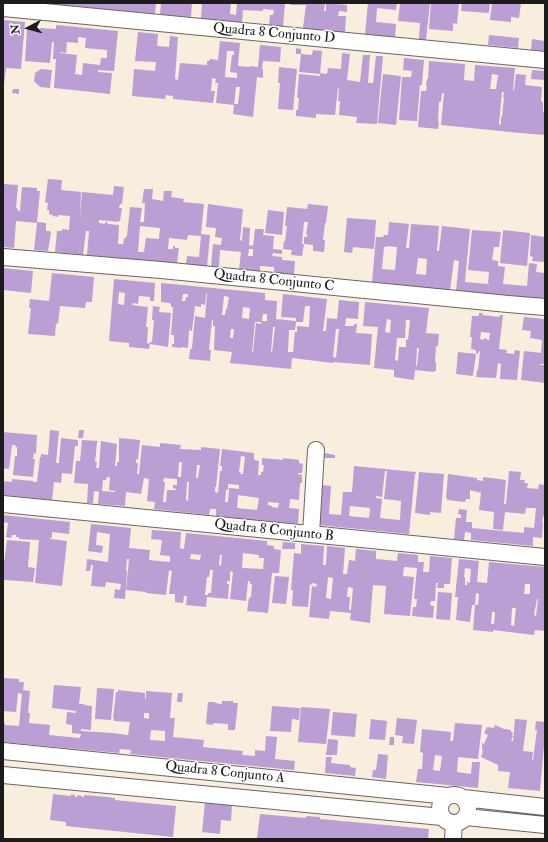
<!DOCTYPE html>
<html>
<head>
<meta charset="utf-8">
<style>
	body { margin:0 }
	#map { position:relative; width:548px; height:842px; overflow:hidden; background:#f8eede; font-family:"IM FELL Double Pica",serif }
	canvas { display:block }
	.frame { position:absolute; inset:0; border:4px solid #1c1c1c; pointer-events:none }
	.north { position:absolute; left:8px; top:8px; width:40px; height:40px; -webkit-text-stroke:3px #fff; paint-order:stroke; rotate:264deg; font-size:11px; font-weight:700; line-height:16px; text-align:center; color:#1c1c1c }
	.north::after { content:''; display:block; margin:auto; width:14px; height:18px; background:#1c1c1c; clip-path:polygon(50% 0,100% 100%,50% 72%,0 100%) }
</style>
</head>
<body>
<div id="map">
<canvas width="548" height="842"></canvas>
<div class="frame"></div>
<div class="north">N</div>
</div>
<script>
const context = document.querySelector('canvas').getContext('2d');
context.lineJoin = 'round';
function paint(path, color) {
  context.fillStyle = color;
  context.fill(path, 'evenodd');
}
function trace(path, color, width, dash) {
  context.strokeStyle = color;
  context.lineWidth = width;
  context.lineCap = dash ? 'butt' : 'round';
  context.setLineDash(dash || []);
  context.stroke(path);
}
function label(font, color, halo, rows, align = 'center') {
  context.font = font + ' "IM FELL Double Pica",serif';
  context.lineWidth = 3;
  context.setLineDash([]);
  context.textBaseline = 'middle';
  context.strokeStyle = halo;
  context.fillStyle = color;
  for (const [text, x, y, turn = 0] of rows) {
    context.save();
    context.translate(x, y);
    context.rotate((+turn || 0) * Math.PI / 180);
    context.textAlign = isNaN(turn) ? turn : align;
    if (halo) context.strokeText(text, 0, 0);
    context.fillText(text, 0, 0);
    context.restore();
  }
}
paint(new Path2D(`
	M51 3H156L155 14 51 4Z
	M161 3H192L191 17 160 15Z
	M202 3H231L230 14 236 15 237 3H285L283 27 269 25 270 15H273L274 10 263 9V11L243 10 242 23 201 19Z
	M290 3H325L324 11H326V3L347 5V12L339 11 338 16H346L345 33 303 28 306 5H290Z
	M368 3H397L396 10 377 8 376 22 396 24 395 37 365 34Z
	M400 3H430L426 40 419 39 420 23 398 21Z
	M431 3H455V4H459L457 24 453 23V31L429 29Z
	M462 3H490L489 13 461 11Z
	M492 3H521L519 18 511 17V22L490 20Z
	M3 20 25 22 21 69 6 68 4 84H3Z
	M56 25 118 31 114 71 98 70V72L112 73 110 94 54 88 56 59H53L54 42H52L50 63 25 61 27 29 39 30 40 28 56 29ZM78 37 86 38 85 48 107 50V58H101L100 65 83 63 82 75 75 74 77 55 60 53V52L66 53 67 42 78 43Z
	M138 32 158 34 157 46 169 47 170 36 178 37 175 79 178 80 180 63 207 65V61H209L210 59 218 60 220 41 240 43 238 66 250 67V66L258 67 260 45 281 47 280 62 263 61 262 69H263V78L257 77 253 117 233 114 234 104H238L240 87H236L234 105 216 103 218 83H215L216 79 212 78 211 91H215L213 103 173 99V96L166 95 165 99 132 96 134 69 155 71 156 62 135 61ZM227 51H234V55H232L230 72 237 73V78L225 77Z
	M489 35 519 38 518 48 488 45Z
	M532 39 545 41V51L531 50Z
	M296 48 301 49V54H296Z
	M313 50 322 51 320 74 299 72 301 54 312 55Z
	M342 53 350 54 347 80 360 82 363 55H370L368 83H373L376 56H383L377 124 356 123 357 117 339 115 340 101H338L339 89 338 88 335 115 316 114V118L296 116V110H298L299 98H297L299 74 320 76V73L327 74 328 68 341 69Z
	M404 58 424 60 422 85H420L417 121 399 120 402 77H411L412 71 403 70Z
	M429 61 465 64 464 80 474 81 475 65 515 68 513 90H514L516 74 526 75 525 85 542 87 541 101 543 102V112L545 113V135L520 133 441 125 444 93H442L441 102H439L438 121H439L438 129 418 127 421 91H426L427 86H426L427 79H428ZM492 74 498 75 496 89H490ZM502 92H504L503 97H504L502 117H501V125L499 124Z
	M279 67 297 69 293 110 278 109 280 83H278Z
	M41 69 52 70 50 88 40 87 34 81 35 73Z
	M532 70 545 71V80L531 79Z
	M383 74 401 76 396 125 378 123Z
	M13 89H19V94L12 93Z
	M48 179 62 180 61 190 81 192 80 218 82 192 113 195 114 186 124 187 122 204H120L119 208H122L120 221H118V222L99 220V223L105 224V222L108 223V224L119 225 118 244H123L124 239 127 236 130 207 142 208 140 222H144L145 203H142L144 189H153L152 199 163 201 164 191H172L171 197 184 199 183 202 204 204 201 234 210 235 207 267 186 264 187 256 199 257 201 236 188 235 187 240 169 238 168 249H173V246H175V248H179L177 263 87 255 89 231H86L83 255 55 252 57 231H62V229L69 230 70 216 58 215V217L53 216V215L49 214V210H47L48 203 45 202ZM140 226 160 228 159 239 146 238 144 252H138Z
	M3 184 18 185 16 208 18 209V211H20L22 187 37 188V191H40L37 222 46 223V231H50V232H51L48 251 34 250 37 223 16 221 14 248 3 247Z
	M208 204 243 209 240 240 242 241 243 227 250 228 249 245 253 246 255 229H264L263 235 274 236 273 249 282 250V254L273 253 272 256 282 257V260L295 261 294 275 274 273V267L260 266V272L239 270 241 252 220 250 219 268 211 267 213 244 221 245 222 238 215 237 216 228 206 227ZM249 249H253V256H248Z
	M308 204 328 206 326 223H325L323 240H325L324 252 313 251V245L304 244 302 256 291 255 292 250 283 249 284 241H285L287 226H285L287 207 307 209ZM304 222H308L306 234H307V237H304V244H302Z
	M268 210 284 212 282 235 265 233Z
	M347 218 376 220 374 249 353 247 352 253 344 252Z
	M389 222 409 224 406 248H409L411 224 439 226 437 251H439L442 226 470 229 465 282 489 284V283H488L489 272 468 270 472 230 501 232 499 247H494L492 260 498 261V266L505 267 503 284 527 286 529 263 537 264 536 272 545 273V299L456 291 459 261 454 260 450 290 372 282 376 237H383L384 235H388ZM387 246 397 247 395 270 382 269 384 247H387ZM418 258 427 259 426 275 416 274Z
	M503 230 530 233 527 266 500 263Z
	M531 235 545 237V262L532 261 533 257 530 256Z
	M3 268 33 271 31 293 3 290Z
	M52 273 94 277 92 302H86L85 308 60 306 58 324 56 323 55 336 28 334 31 308H29L30 299 49 301Z
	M114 279 155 283 154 301H150V297L139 296 138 304 133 303 132 305 148 307 146 327H148L147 343 150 344V342H152L154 320H152L153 306 160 307 159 312 171 313 168 347 150 344 149 349 129 347V343L109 341ZM119 292 125 293 124 305 118 304Z
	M161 283 265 293V300L277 301 276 319 296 321V318L281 317 283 294 327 299 323 331H326L327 318 337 319 339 300 359 302 358 319 346 318 345 326H354V324H357L356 333 372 334 370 365 333 362V363L292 358 291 369 230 363 232 352 214 350 215 326H213V320H212L209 350H211L210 361 189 359 190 350 192 348 195 316 205 318 207 294H206L205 305 201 304V307L195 306 192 331 189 330 188 348 181 347V348L172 347V344H174V335H171L173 307H171V304H170V303L161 302ZM183 294H188V297H186L185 301H182ZM224 296 229 297 227 309H226L225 315H222ZM305 306H310L309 327 297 326V332H295L293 352H288L289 330H295L296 322H303ZM243 307 250 308 249 319 242 318ZM263 314H267V321H262ZM255 322H261V324L256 323 253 352H252ZM273 327H275L272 353 271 352ZM231 329H234L233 338H230ZM336 329H339L336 358 333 357Z
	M365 302 429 308 426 333 439 334 438 346H436L435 362H436V371H434V372L415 370 414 380 394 377V370L374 368 378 327 363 326ZM387 319 391 320 390 333 385 332ZM406 320H410L408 340 406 339V347H399L398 361 395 360 397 338H405ZM417 348H419L417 366H416Z
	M479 313H483L482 315 499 317 500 315H503L499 349 507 350 506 353 514 354 515 350 520 351 517 380 500 379 501 364 498 363 496 378 476 377 477 370H478L480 351H479L478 354 476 353V350L471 349 472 337H470L472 316H479ZM481 332 490 333 489 340H487V339L484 338V340L480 339Z
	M524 317 545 319V364H540V365H545V383L521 380 524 351 541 353 542 340 530 338 531 331 522 330Z
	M458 352 476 354 473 376 456 374Z
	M50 430 59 431 56 463H59L61 438 78 440V446H75L72 474 62 473 61 483 54 482 52 500 3 495V481L12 482V479L33 481V482H37L40 457H41V454L48 455Z
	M79 430H84L83 438H78Z
	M3 432 37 435 36 454 34 453 33 459H35L33 477 13 475 15 456H17V447H15L16 445H12L9 469 3 468Z
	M119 438 140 440 138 460 136 459V463H138L137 474H139L142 445 160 447V443L181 445 180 449 201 450V447L220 449 216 487H215V492L218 493 220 471H222V466H220L222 449 254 453V460L259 461 258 475H261V472H263L264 465H262V458L283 460V458L299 460V463L303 464 302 473H298V474L302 475V483H300L299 500 290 499 289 508 299 509 298 524 216 516V509H210L209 515 154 509 155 502 147 501 149 479 144 478 141 494 126 492 125 506 98 504 99 492 94 491 93 503H87L88 484 74 483 76 461H80L82 440 98 441 97 443 95 462H97L96 468H99L101 441 117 444 115 466H117V462H119ZM242 456 245 457 243 474H240L241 472H239L241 456ZM179 462H182L181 477H178ZM197 465H200L198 478H196ZM107 477H110L109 490 115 491V492L102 491 103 480H106ZM164 478 177 479V485H173V488L176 489V490H167L166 502H163L165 482H163ZM187 482H189L188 501 186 500ZM228 484 239 485V489L229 488 228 502H225L226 490H228ZM238 495 259 498 257 510 237 508ZM268 502 279 503 278 508 272 507V506L268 505Z
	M325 453 335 455V458H324Z
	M354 466 416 472V474L415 473 409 534 318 525 322 485 331 486 329 514 341 515 343 492H352ZM385 471H387L384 499 401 501 400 520 380 518 382 499 376 498V496L382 497ZM350 506 370 508 369 518 349 516Z
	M509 471 521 472 520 480H525L524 483H528L527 488 538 489 539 484 545 485V517L543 516 542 523H543L542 538 533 537V546L471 540V533L465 532 464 540 454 539 456 518H461V515L458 514 459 509 467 510 466 522H472V528L524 533V527L534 528 536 508H526L525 514 505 512 503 530 493 529 494 512 479 510 481 493 470 490V499H466L465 502 447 500V498H446L448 474 477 478V480L483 481V477L506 480 504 504H506Z
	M419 472 444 474 441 513 430 512V515L415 513Z
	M3 515 70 522 69 534 52 532V538H50V539L67 541 62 586 35 583 39 540 19 539V537H16V535H12L11 538 6 537 8 523 3 522Z
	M91 524 131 528 129 548 150 550 149 560 170 562V556L160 555 162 540 151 539 152 530 181 532 180 548 184 549 186 533 267 541V545L274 546V549L281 550 279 573H272L268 613 247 611 249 598 251 597 252 584H250V581H248L246 601 230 599 233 572 230 571V581H227V584H229L228 599 207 597 206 607 186 605 187 596H184L183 603 175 602V594H169L172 571 169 570 166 595 146 593V592L126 590 129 559H127L126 570 127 571 125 599 114 598 115 589 120 590 121 584 106 582 105 587 91 586 93 565H91L90 571H86L87 559 108 562 110 534 97 532 96 545 103 546 102 553 88 551ZM243 553 259 555V558H264L263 569 242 568ZM191 554 201 555 200 560 190 559ZM220 555H222L221 566 219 565ZM210 570H213L211 593H208V595H205L207 577H209Z
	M7 540 30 542 28 567 35 568 33 582 4 580 3 571Z
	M283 542 295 543V549H282Z
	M301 544 324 546 323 565H326L327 546 345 548 343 574H347L349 560 355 561 356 549 376 551V559L397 561 398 553 418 555V562H424L423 572H429L430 556 452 558 450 584H444V588H437L438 583H436L435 601H431L430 605 434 606 433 618 412 616 413 607H416L417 599H414L417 568 404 567 403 576 414 577 410 616 384 614 386 586 373 585 370 623 350 620 351 613 330 611 329 619 309 617 312 586 316 587 317 584 312 583V585L310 584 308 607 292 606 293 590H291L294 553 301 554ZM328 577 333 578 331 599 326 598ZM348 587 353 588 351 610H349L350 597H347Z
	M459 559 479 561 477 582 487 583 489 562 545 567V631L535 630 534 635 493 630V632L473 630 475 605H478L479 594 476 593 475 605H472L470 622 456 620 458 597H455ZM465 568 471 569 470 583 467 582V585H465V577H464ZM525 584H530V594H524ZM537 599H538L536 616 534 615ZM512 608H516L514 626 511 625ZM492 612H495L494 624H491Z
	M275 576 289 577 286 604 272 603Z
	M438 592 452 593 450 620 436 619Z
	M3 678 19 679V682H24L23 690 30 691 28 713H30L29 723 50 725 49 735 80 738 81 734 72 733V725L66 724 67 712 76 713V711L52 708 54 685 81 687 79 704H84V705L92 706 91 730 81 729V731L112 733 128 735 130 722 114 721V719H113L116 692H118V690L145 693V699H146V691L172 693 170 718H175L173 737 204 740 203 747 243 751 242 755 255 756V750L265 751 266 736 277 737 275 759 295 761 294 770 130 754 131 750 120 749 119 753 3 742V722L5 723V725L19 726 22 694 18 693 16 712 3 711ZM144 713H149V719L144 718ZM151 730 165 731V741L150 740Z
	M97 688 114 689 111 720 95 719Z
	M178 693H183L182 702H177Z
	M222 701H233V703H238L235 730H228V724L213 723V725L206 724 208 702H215V703L222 704Z
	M272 706 300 708 299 720 292 719 291 732 270 731Z
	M301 707 330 709 326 744 298 742Z
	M333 712 357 714 355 737 331 735Z
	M397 718 417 720 414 744 402 743 403 736 395 735Z
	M371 719 387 721 385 740 369 739Z
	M515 719 527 720 523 751 533 752 532 760H533L537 730H535L536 721 545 722V733L540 791 508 788 510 772 498 771V765L481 757 483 751 482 750V743L484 744 488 735 484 733 487 727 494 728 495 725 504 729 511 730V732L513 733 512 736H513L511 741H513Z
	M455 723 482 725 478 759 458 757 457 772 471 774 472 762H480L478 788 416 782 418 769H422L423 754V753L420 752 422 729 451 732 450 740 451 741H453ZM435 755 442 756 440 771 433 770Z
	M390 737H394V745H389Z
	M328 739 338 740 337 755H326Z
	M378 754 388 755 386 779 372 777 373 770H376Z
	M326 757H332L331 763 350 765V767L356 768 355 776 325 773Z
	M53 794 71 796V794L75 795V797H77V795L82 796V797H84V795L107 797 115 798V800L176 806 173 837 66 826V822L50 820Z
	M205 802 232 805 231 821 221 820 220 834 202 832Z
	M260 814 305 818 307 816 320 817V819L429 829 428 839H257Z`), '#ba9ed4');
const minor = new Path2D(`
	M3 8 545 60
	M3 257 161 270 508 304 545 307
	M3 504 545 557
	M311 534 316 450
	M3 751 448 796
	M3 775 442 817
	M440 809a14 14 0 1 1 28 0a14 14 0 1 1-28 0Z
	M463 798 545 807
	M466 817 545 825
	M453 839 454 823`);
trace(minor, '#696660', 18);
trace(minor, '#fff', 16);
label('14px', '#1c1c1c', '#fff', [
	["Quadra 8 Conjunto D",274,34,5],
	["Quadra 8 Conjunto C",274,281,6],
	["Quadra 8 Conjunto B",274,531,6],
	["Quadra 8 Conjunto A",225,773,6]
]);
</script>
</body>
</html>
